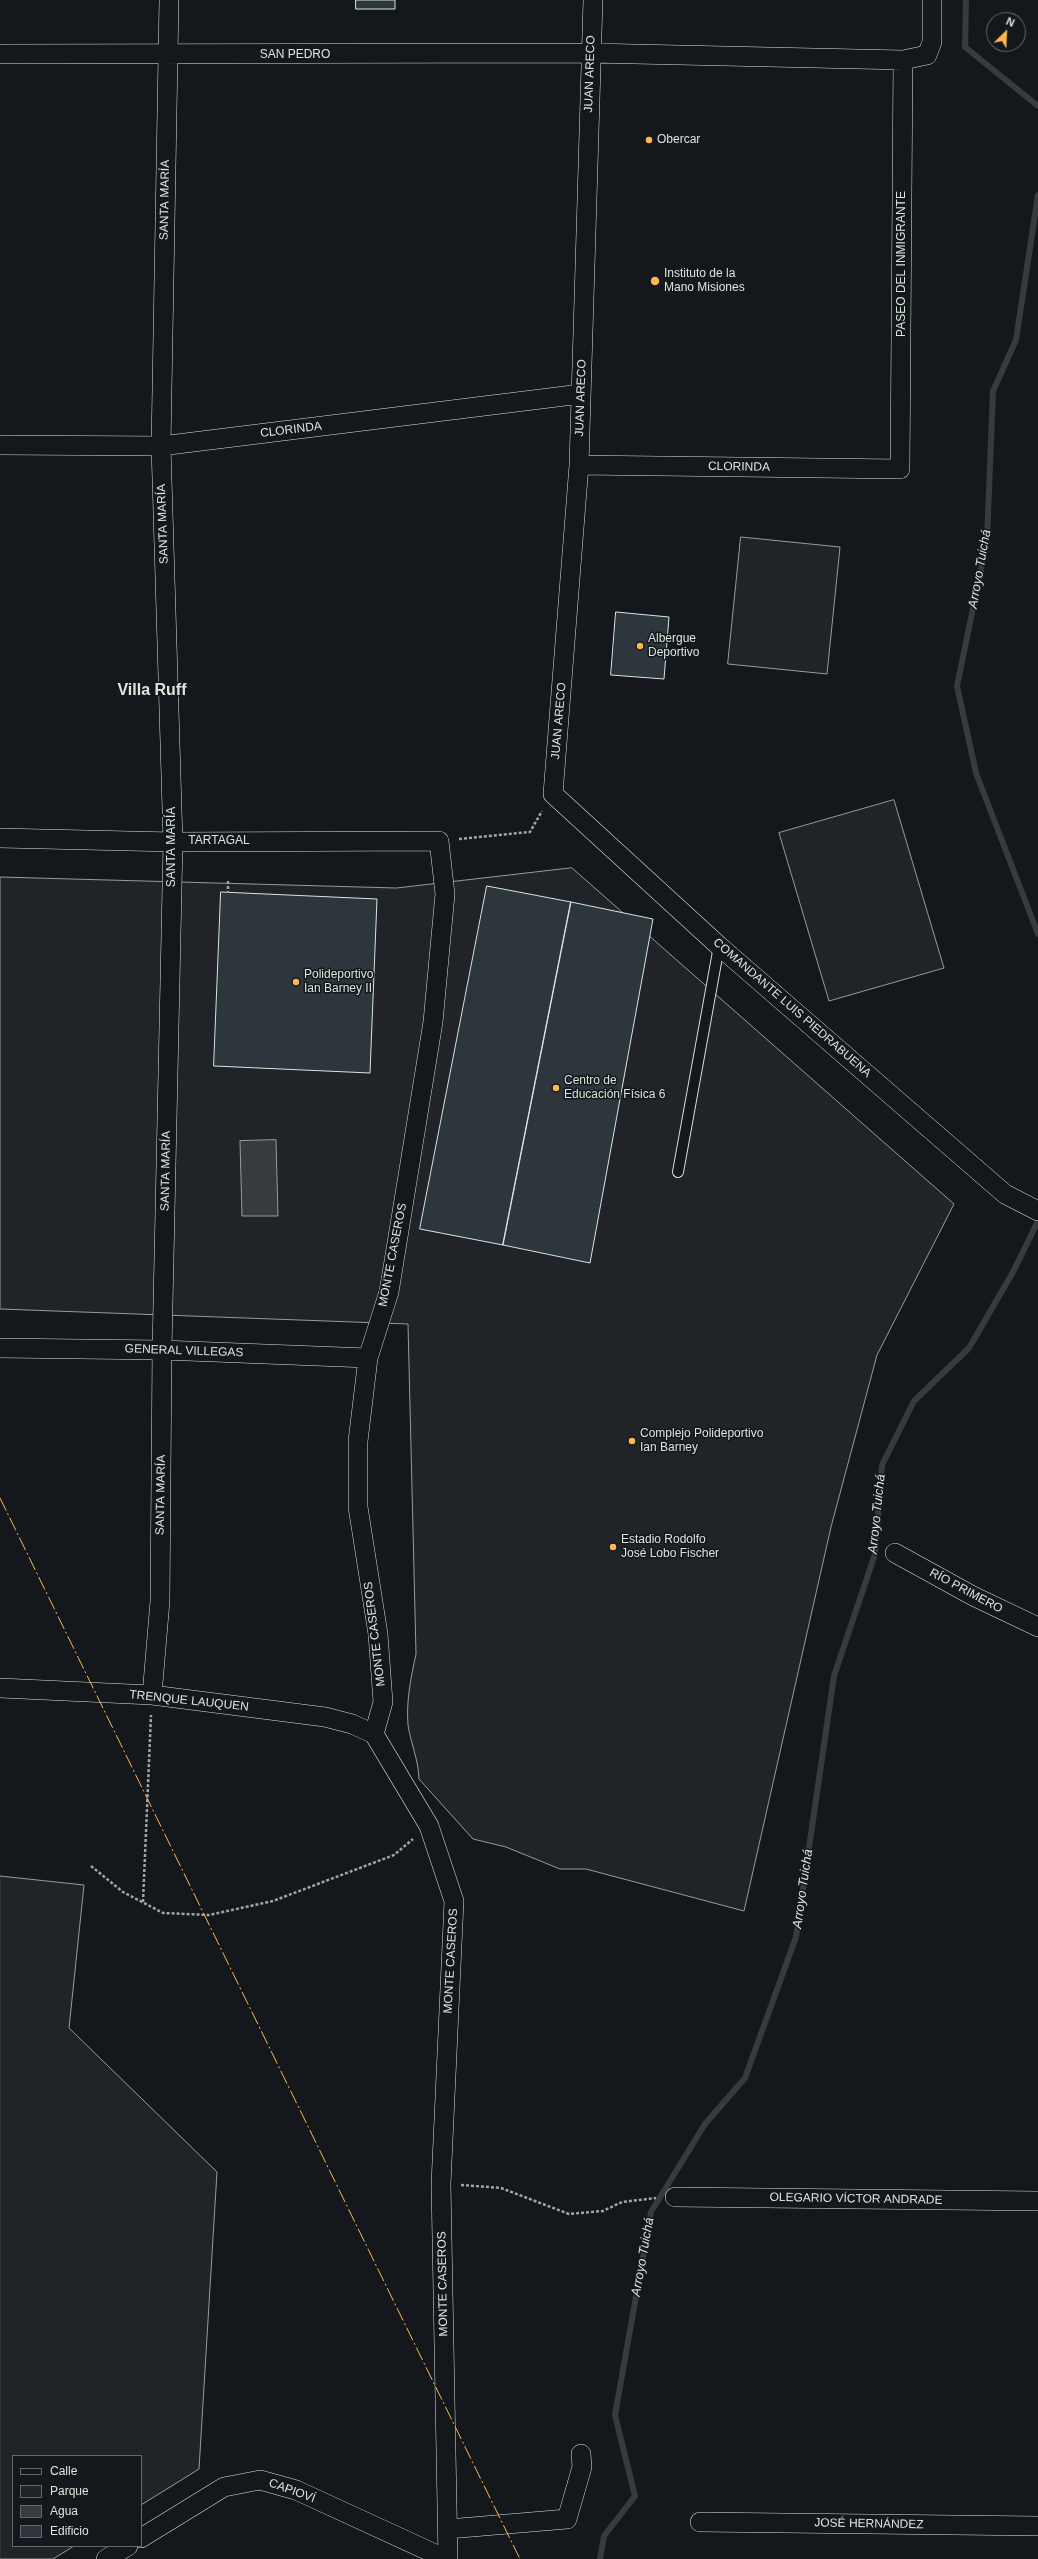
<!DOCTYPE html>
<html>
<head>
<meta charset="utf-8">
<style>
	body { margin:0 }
	#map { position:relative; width:1038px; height:2559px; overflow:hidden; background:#14181c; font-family:Arial,sans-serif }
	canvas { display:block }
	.legend { position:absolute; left:12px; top:2455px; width:130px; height:92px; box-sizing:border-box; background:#14181c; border:1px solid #626a69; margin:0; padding:5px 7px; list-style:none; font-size:12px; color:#d8e6dc }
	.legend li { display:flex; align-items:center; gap:8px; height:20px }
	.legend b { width:20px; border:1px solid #626a69 }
	.north { position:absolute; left:986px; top:12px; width:40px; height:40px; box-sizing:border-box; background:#14181c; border:1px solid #626a69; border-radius:50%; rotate:24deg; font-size:11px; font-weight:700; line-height:16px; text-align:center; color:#d8e6dc }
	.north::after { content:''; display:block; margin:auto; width:14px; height:18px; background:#ffb74d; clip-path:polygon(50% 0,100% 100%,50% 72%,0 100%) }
</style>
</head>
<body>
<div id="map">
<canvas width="1038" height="2559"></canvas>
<ul class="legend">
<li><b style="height:5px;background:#14181c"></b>Calle</li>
<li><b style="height:11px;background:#202428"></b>Parque</li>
<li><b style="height:11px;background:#363b3e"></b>Agua</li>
<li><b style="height:11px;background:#2c363c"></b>Edificio</li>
</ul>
<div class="north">N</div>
</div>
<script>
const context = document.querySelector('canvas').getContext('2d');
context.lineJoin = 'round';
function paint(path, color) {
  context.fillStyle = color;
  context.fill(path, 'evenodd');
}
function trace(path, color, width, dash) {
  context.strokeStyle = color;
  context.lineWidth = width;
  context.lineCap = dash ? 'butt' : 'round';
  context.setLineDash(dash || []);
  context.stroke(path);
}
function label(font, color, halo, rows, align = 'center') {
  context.font = font + ' Arial,sans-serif';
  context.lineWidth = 3;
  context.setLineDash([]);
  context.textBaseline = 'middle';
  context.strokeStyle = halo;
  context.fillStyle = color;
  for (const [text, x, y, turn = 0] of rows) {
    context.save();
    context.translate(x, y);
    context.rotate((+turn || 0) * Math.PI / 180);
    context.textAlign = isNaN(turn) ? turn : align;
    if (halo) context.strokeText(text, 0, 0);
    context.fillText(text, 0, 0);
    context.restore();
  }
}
const green = new Path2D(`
	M741 537 840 547 827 674 728 664Z
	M894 800 944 968 829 1001 779 833Z
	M572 868 954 1204 877 1355 831 1527 744 1911 586 1869H560L506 1847 473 1839 419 1779C418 1757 411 1745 408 1725 406 1701 411 1677 416 1654L408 1324 0 1309V877L396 888Z
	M0 1876 84 1885 69 2028 217 2172 199 2469 141 2505V2456H13V2546H74L53 2559H0Z`);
paint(green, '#202428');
trace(green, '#939e99', 1);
const water = new Path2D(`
	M276 1140 278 1216H242L240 1141Z`);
paint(water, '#363b3e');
trace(water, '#939e99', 1);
trace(new Path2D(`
	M966 0 965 47 1038 106
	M1038 195 1016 340 993 391 987 540 957 686 976 773 1038 934
	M600 2559 604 2536 635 2496 615 2415 651 2212 705 2124 745 2078 796 1937 834 1676 875 1554 882 1465 914 1401 969 1348 1013 1272 1038 1221`), '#363b3e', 6);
const building = new Path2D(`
	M356 0H395V9H356Z
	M616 612 669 617 664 679 611 675Z
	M487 886 571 902 503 1245 420 1229Z
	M221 892 377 899 370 1073 214 1066Z
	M571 902 653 919 590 1263 503 1245Z`);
paint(building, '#2c363c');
trace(building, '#d8e6dc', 1);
const lane = new Path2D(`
	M678 1172 719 946`);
const street = new Path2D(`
	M593 0 579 465 553 794 719 946 1005 1194 1038 1211
	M0 54 590 53 903 60 927 55 932 42V0
	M0 445 161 446 581 394
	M579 465 900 469 903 60
	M0 838 173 842 439 841 445 894 433 1022 389 1292 368 1358 358 1441V1507L378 1634 383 1702 374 1734 429 1826 454 1901 441 2184 448 2559
	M0 1348 162 1350 368 1358
	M895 1553 973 1596 1038 1627
	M0 1688 152 1695 325 1717 352 1724 374 1734
	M152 1695 160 1601 162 1350 173 842 161 446 169 0
	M675 2197 1038 2201
	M700 2522 1038 2526
	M448 2529 567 2519 582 2467 581 2454
	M141 2538 224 2487 260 2480 296 2490 446 2559
	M106 2559 128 2546`);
trace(lane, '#d8e6dc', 12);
trace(street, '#d8e6dc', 20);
trace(new Path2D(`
	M459 839 530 832 542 811
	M228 881V893
	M91 1866 123 1892 163 1913 209 1915 273 1901 394 1855 413 1839
	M143 1902 151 1715
	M461 2185 501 2188 569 2214 603 2211 622 2202 656 2198`), '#9da8a2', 2.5, [3, 2]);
trace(lane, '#14181c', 10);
trace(street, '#14181c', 19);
trace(new Path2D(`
	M0 1498 520 2559`), '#ffb74d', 1, [14, 3, 2, 3]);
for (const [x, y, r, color] of [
	[649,140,4,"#ffb74d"],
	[655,281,5,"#ffb74d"],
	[640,646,4,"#ffb74d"],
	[296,982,4,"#ffb74d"],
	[556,1088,4,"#ffb74d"],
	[632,1441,4,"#ffb74d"],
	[613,1547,4,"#ffb74d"]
]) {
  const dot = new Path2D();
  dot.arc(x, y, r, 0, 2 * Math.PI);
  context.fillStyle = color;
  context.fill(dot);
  trace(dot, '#14181c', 1.5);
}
label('12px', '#d8e6dc', '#14181c', [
	["SAN PEDRO",295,55],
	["JUAN ARECO",590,74,-88],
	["SANTA MARÍA",165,200,-89],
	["PASEO DEL INMIGRANTE",902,264,-90],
	["JUAN ARECO",581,398,-88],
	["CLORINDA",291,430,-7],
	["CLORINDA",739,467,1],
	["SANTA MARÍA",163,524,-92],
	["JUAN ARECO",559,721,-85],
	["TARTAGAL",219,841],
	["SANTA MARÍA",172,847,-90],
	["COMANDANTE LUIS PIEDRABUENA",792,1008,41],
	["SANTA MARÍA",166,1171,-89],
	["MONTE CASEROS",393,1255,-79],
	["GENERAL VILLEGAS",184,1351,2],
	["SANTA MARÍA",161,1495,-89],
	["RÍO PRIMERO",966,1591,28],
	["MONTE CASEROS",375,1634,-97],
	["TRENQUE LAUQUEN",189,1701,6],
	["MONTE CASEROS",451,1961,-87],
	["OLEGARIO VÍCTOR ANDRADE",856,2199,1],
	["MONTE CASEROS",443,2284,-91],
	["CAPIOVÍ",292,2491,20],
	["JOSÉ HERNÁNDEZ",869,2524,1]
]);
label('12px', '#d8e6dc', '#14181c', [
	["Obercar",657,140],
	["Instituto de la",664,274],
	["Mano Misiones",664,288],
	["Albergue",648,639],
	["Deportivo",648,653],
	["Polideportivo",304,975],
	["Ian Barney II",304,989],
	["Centro de",564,1081],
	["Educación Física 6",564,1095],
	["Complejo Polideportivo",640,1434],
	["Ian Barney",640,1448],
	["Estadio Rodolfo",621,1540],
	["José Lobo Fischer",621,1554]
], 'left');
label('italic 13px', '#d8e6dc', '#14181c', [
	["Arroyo Tuichá",980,569,-80],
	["Arroyo Tuichá",877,1514,-84],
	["Arroyo Tuichá",803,1889,-82],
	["Arroyo Tuichá",643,2257,-80]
]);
label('bold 16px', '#d8e6dc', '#14181c', [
	["Villa Ruff",152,691]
]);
</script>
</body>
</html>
